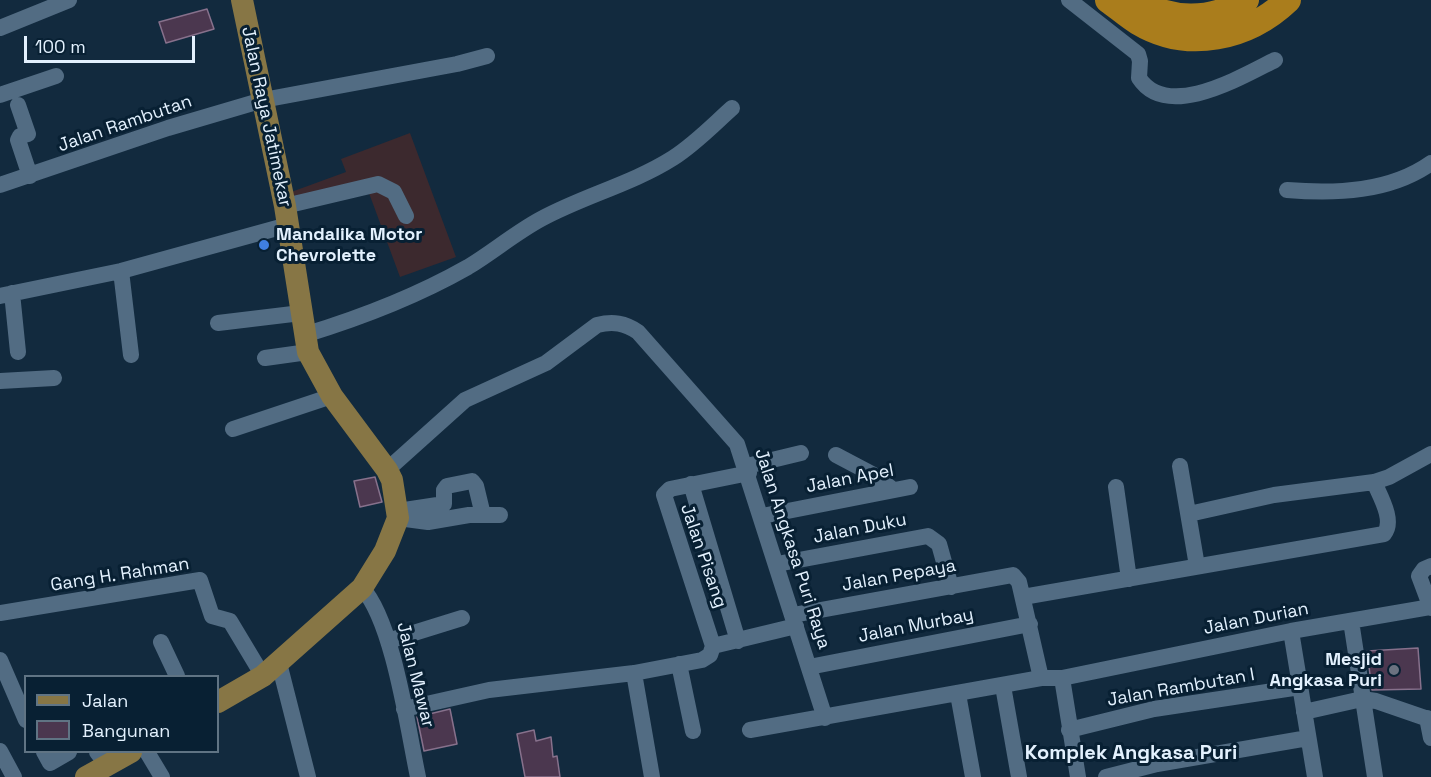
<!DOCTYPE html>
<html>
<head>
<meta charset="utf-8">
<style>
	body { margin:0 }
	#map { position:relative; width:1431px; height:777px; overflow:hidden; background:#122a3e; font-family:"Space Grotesk",sans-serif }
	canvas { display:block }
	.legend { position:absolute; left:24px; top:675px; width:195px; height:78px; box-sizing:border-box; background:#082033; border:2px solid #607484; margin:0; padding:8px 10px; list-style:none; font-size:18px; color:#e3f1fe }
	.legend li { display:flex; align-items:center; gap:12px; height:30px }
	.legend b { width:30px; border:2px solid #607484 }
	.scale { position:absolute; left:24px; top:36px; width:171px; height:27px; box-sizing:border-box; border:3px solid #e3f1fe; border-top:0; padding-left:8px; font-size:18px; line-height:21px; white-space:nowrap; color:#e3f1fe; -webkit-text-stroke:4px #082033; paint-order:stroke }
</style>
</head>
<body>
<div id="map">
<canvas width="1431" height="777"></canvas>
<ul class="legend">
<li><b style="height:8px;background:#877645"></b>Jalan</li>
<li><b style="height:16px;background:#4b374f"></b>Bangunan</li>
</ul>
<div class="scale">100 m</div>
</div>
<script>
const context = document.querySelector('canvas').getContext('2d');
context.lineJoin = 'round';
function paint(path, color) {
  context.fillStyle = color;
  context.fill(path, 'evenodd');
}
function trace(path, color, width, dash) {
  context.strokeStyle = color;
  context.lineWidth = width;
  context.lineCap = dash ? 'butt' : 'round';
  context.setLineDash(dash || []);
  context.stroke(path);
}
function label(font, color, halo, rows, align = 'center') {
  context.font = font + ' "Space Grotesk",sans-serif';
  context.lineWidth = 6;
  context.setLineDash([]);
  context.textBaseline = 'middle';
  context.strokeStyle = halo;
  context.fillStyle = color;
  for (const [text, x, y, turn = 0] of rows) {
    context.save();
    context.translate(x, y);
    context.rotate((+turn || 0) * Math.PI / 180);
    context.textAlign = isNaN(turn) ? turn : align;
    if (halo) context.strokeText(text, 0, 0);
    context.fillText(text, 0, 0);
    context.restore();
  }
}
paint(new Path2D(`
	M410 133 456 257 400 277 366 185 289 213 283 195 346 172 341 159Z`), '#3c292e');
const building = new Path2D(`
	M207 9 214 29 166 43 159 22Z
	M375 477 382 502 360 507 354 481Z
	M1418 648 1421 689 1372 690 1367 651Z
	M450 709 457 744 424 751 417 717Z
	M534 730 536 741 551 737 553 757 557 756 560 777H525L517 734Z`);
paint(building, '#4b374f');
trace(building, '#87718c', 1.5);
trace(new Path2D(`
	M1069 0 1138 54 1140 61 1139 78C1167 121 1241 77 1275 60
	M0 28 69 0
	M0 95 56 76
	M18 105 28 134 20 136 18 140 30 176
	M0 185 168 128 263 100 457 64 487 56
	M1287 190C1336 194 1390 192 1431 163
	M285 206 378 184 394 192 406 216
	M121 271 131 355
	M12 293 18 352
	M0 296 121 271 288 225
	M218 323 301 313
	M304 335C360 318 417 296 468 267 493 252 515 233 541 219 583 196 632 184 673 158 695 144 713 125 732 108
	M265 358 308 352
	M0 381 54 378
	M233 429 332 396
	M836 455 872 474 892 489
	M747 466 801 453
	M1180 466 1197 566
	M387 470 465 400 546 363 597 325C613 321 625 323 638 332L737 444 825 718
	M691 484 738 641
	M1116 487 1129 579
	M398 511 444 504V490L447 486 472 481 476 486 483 515
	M1189 514 1274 495 1374 482 1389 477 1431 454
	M762 516 910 487
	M398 518 428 522 469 515H500
	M777 564 928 536 939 544 951 587
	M1431 566 1424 569 1419 576 1431 608
	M362 588C393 621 408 730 418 777
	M1023 597 1384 534C1395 521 1380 496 1374 482
	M0 613 200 580 212 616 230 621 263 676
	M793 615 1013 575 1019 582 1041 678
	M1351 621 1375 777
	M1291 631 1315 777
	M388 641 462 618
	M161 642 177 676
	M713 646 664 495 670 489 749 473
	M713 646 796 626
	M0 660 26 720
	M279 663 308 777
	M679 664 693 731
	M809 667 1030 624
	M634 673 652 777
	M1062 678 1078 777
	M1003 686 1019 777
	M958 694 973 777
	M404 709 489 690 634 673 702 660 710 655 713 646
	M1304 712 1362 699 1376 701 1431 720
	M1427 718 1431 738
	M750 730 1041 678H1062L1291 631 1431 607
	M1069 730 1154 709 1300 687
	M0 751 14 777
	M44 752 50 763 69 752
	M97 752 107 765
	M147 752 162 777
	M1106 777 1157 764 1308 738`), '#526c83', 16);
trace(new Path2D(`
	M218 702 263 676 362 588 385 551 398 518 392 480 387 470 332 396 308 352 285 206 242 0
	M86 777 131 752`), '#877645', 22);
trace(new Path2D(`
	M1108 0C1118 7 1128 16 1138 22 1188 52 1248 38 1288 0
	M1135 0C1170 21 1210 23 1246 0`), '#aa7d1c', 26);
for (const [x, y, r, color] of [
	[264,245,6,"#3f7fe0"],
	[1394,670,6,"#6b7280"]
]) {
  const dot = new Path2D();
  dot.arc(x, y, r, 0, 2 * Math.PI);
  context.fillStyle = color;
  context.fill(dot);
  trace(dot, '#082033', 2);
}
label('18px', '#e3f1fe', '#082033', [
	["Jalan Raya Jatimekar",266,117,78],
	["Jalan Rambutan",125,124,-19],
	["Jalan Apel",850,479,-11],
	["Jalan Duku",860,529,-11],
	["Jalan Angkasa Puri Raya",792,549,72],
	["Jalan Pisang",703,556,71],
	["Gang H. Rahman",120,575,-9],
	["Jalan Pepaya",899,576,-10],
	["Jalan Durian",1256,619,-11],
	["Jalan Murbay",916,626,-11],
	["Jalan Mawar",415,675,76],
	["Jalan Rambutan I",1181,688,-10]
]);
label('bold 18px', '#e3f1fe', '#082033', [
	["Mandalika Motor",276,235],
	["Chevrolette",276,256],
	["Mesjid",1382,660,"right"],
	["Angkasa Puri",1382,681,"right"]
], 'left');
label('bold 20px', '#e3f1fe', '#082033', [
	["Komplek Angkasa Puri",1131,754]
]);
</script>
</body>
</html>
